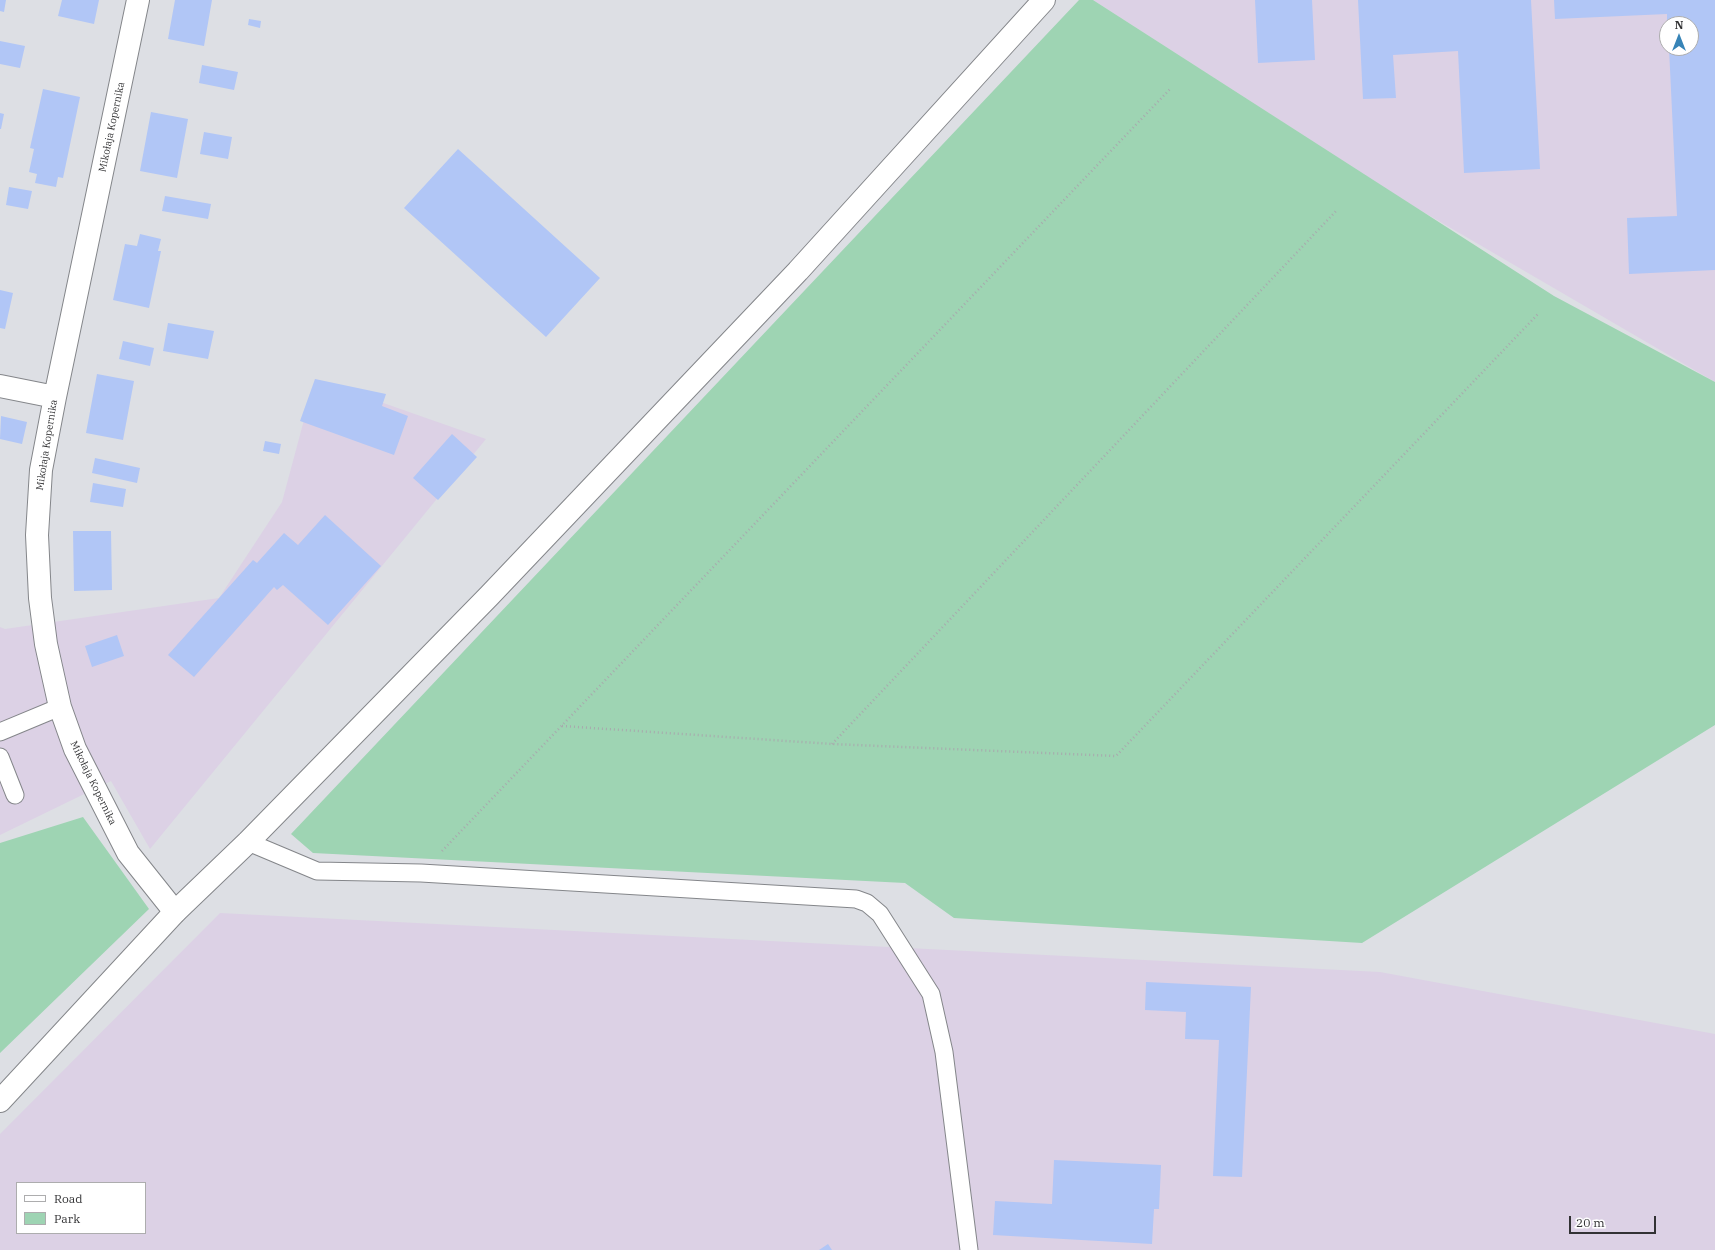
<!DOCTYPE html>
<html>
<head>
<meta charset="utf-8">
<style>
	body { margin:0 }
	#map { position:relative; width:1715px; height:1250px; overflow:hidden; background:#dddfe4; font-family:"IBM Plex Serif",serif }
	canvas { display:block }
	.legend { position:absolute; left:16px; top:1182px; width:130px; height:52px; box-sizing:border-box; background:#fff; border:1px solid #adadae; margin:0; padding:5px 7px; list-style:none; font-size:12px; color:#323234 }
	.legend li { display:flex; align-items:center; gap:8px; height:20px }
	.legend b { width:20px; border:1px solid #adadae }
	.north { position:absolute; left:1659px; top:16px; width:40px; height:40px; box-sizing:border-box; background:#fff; border:1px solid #adadae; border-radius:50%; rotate:0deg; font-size:11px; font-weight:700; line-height:16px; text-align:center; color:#323234 }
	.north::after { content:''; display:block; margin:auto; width:14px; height:18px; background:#3784b7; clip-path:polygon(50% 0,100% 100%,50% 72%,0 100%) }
	.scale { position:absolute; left:1569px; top:1216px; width:87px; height:18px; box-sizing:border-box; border:2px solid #323234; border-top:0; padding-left:5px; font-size:12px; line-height:14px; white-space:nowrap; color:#323234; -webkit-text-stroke:3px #fff; paint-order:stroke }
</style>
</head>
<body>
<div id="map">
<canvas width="1715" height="1250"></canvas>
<ul class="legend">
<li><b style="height:5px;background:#fff"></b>Road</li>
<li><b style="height:11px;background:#9ed4b3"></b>Park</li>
</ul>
<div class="north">N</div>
<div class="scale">20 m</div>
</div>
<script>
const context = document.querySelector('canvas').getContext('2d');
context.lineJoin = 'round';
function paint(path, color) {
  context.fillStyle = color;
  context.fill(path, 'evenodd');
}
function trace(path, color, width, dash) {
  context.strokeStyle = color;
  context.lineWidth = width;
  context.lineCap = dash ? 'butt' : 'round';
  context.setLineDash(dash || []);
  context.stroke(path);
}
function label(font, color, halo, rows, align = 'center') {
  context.font = font + ' "IBM Plex Serif",serif';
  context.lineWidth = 3;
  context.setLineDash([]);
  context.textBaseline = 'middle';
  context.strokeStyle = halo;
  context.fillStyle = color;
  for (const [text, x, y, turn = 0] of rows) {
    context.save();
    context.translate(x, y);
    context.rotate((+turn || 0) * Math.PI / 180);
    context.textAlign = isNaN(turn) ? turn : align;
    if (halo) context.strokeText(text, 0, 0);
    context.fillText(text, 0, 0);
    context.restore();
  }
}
paint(new Path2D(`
	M1093 0H1715V382L1413 206ZM1667 24H1691V48H1667Z
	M315 379 486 439 150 849 111 781 0 835V627L5 629 219 598 282 502Z
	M220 913 1380 972 1715 1034V1250H0V1134ZM17 1183H145V1233H17Z`), '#dcd1e5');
paint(new Path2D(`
	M1079 0H1093L1554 296 1715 382V725L1362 943 954 918 905 883 313 853 291 834Z
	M83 817 149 909 0 1053V843Z`), '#9ed4b3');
paint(new Path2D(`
	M0 0H6L4 12 0 11Z
	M62 0H99L94 24 58 16Z
	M175 0H212L204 46 168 39Z
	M1255 0H1312L1315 60 1258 63Z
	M1358 0H1531L1540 169 1464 173 1458 51 1393 55 1396 98 1363 99Z
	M1554 0H1715V270L1629 274 1627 218 1677 216 1669 48H1691V24H1667V14L1555 19Z
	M249 19 261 21 260 28 248 25Z
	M0 41 25 46 20 68 0 64Z
	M202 65 238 72 234 90 199 83Z
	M43 89 80 97 63 178 58 177 56 187 35 183 37 174 29 172 34 149 30 148Z
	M151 112 188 119 177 178 140 171Z
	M0 113 4 114 1 129H0Z
	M204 132 232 137 228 159 200 154Z
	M458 149 600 278 546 337 404 208Z
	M9 187 32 191 28 209 6 205Z
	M165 196 211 204 208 219 162 211Z
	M140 234 161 239 158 251H161L149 308 113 300 125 244 137 246Z
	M0 290 13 293 5 329 0 328Z
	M168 323 214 331 208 359 163 351Z
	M123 341 154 348 150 366 119 359Z
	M97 374 134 381 123 440 86 433Z
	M315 379 386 394 382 406 408 416 394 455 300 421Z
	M1 416 27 422 22 444 0 439Z
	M452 434 477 457 438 500 413 478Z
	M265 441 281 444 279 454 263 451Z
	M95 458 140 468 137 483 92 473Z
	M93 483 126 489 123 507 90 502Z
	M325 515 381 566 328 625 283 585 277 590 274 587 194 677 168 655 253 560 257 563 284 533 298 545Z
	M73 531H111L112 590 74 591Z
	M117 635 124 656 92 667 85 646Z
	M1146 982 1251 987 1242 1177 1213 1176 1219 1040 1185 1039 1186 1012 1145 1010Z
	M1054 1160 1161 1165 1159 1209H1154L1152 1244 993 1235 995 1201 1052 1204Z
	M828 1244 832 1250H819Z`), '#b1c6f6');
const service = new Path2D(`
	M0 732 60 707
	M0 757 15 795
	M248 842 317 871 421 873 856 899 867 903 880 914 931 994 944 1052 969 1250`);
const minor = new Path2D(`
	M138 0 55 397 41 470 37 535 40 598 46 644 60 707 75 749 128 853 175 912
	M0 386 55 397`);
const tertiary = new Path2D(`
	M0 1101 175 912 248 842 489 596 798 271 1044 0`);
trace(service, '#84868a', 19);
trace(minor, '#84868a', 24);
trace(tertiary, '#84868a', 24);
trace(new Path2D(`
	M562 726 832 744 1116 756 1538 314
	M832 744 1337 210
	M442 851 1171 88`), '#a8a9ad', 2.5, [1, 3]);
trace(service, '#fff', 17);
trace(minor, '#fff', 22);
trace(tertiary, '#fff', 22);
label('10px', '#323234', '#fff', [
	["Mikołaja Kopernika",112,127,-78],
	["Mikołaja Kopernika",47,445,-81],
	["Mikołaja Kopernika",93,783,64]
]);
</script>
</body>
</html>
